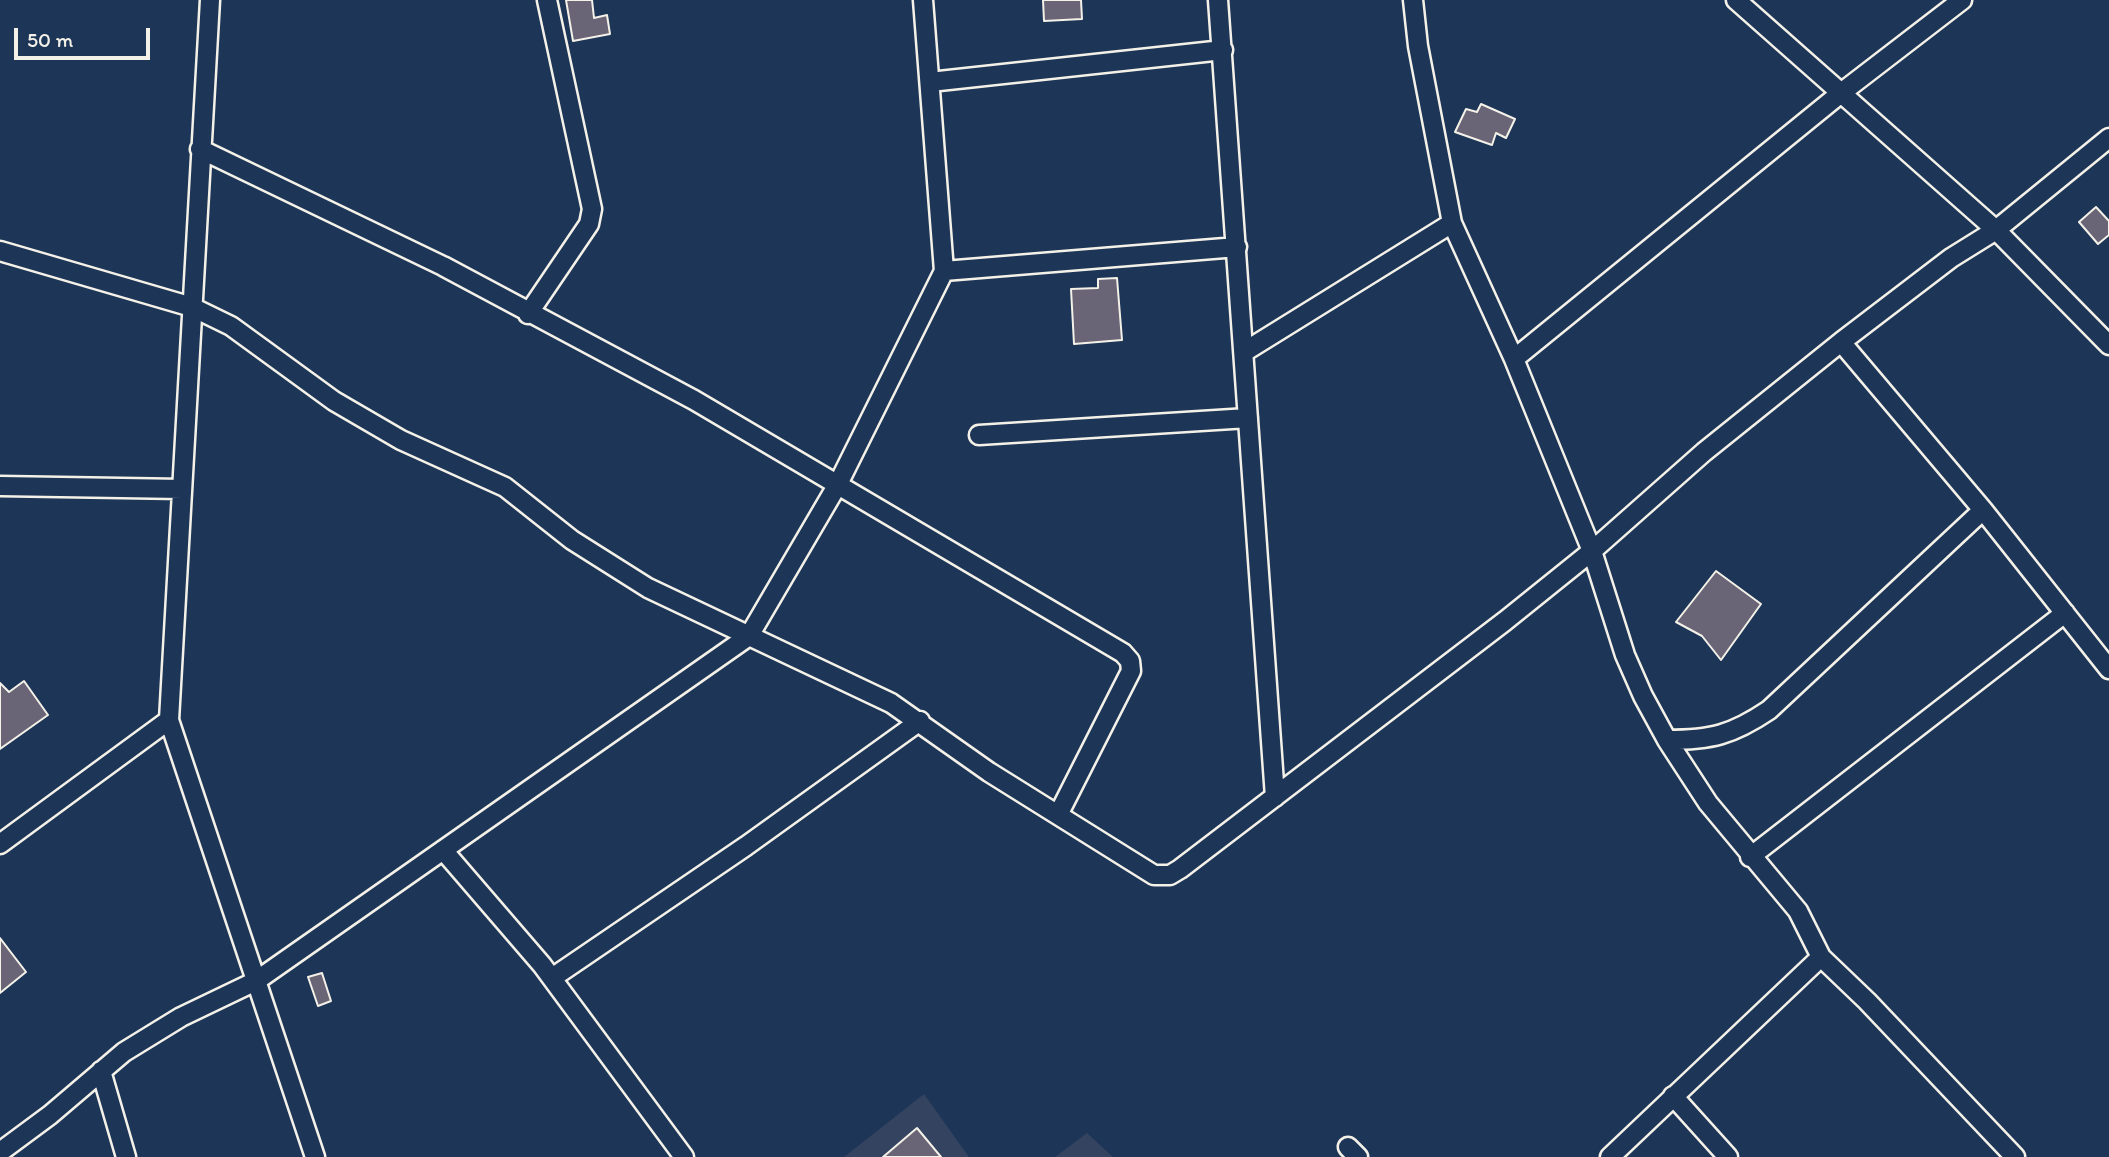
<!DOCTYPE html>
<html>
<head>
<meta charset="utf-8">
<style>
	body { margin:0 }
	#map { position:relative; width:2109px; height:1157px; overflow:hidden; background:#1d3557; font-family:Itim,sans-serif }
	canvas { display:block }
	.scale { position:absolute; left:14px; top:28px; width:136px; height:32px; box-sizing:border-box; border:4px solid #f4f1e8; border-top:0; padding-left:9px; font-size:21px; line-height:24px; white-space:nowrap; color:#f4f1e8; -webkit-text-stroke:5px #1d3557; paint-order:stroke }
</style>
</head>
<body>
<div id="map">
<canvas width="2109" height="1157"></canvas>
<div class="scale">50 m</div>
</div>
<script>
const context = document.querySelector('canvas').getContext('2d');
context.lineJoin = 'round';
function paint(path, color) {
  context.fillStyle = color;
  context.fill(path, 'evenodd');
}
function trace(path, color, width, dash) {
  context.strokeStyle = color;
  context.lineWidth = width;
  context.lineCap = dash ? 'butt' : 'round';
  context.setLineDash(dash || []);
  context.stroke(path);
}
paint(new Path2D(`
	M924 1094 969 1157H844Z
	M1087 1133 1113 1157H1055Z`), '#344360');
const building = new Path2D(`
	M566 0H592L594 18 607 15 610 34 573 41Z
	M1043 0H1081L1082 19 1044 21Z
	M1481 104 1515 119 1506 138 1496 133 1492 145 1455 132 1466 109 1477 112Z
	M2096 207 2109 221V235L2098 244 2079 222Z
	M1117 278 1122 340 1074 344 1071 289 1098 288V279Z
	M1716 571 1761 604 1721 660 1702 636 1676 622Z
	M24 681 48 715 0 749V683L9 692Z
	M0 938 26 972 0 993Z
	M322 973 331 1001 318 1006 308 977Z
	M917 1128 941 1157H883Z`);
paint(building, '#696476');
trace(building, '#f4f1e8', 2);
const minor = new Path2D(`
	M210 0 169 720 315 1157
	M923 0 944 271
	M1218 0 1275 797
	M1413 0 1418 46 1452 223 1514 359 1592 551 1625 655 1643 696 1667 740 1708 803 1798 911 1821 957 1867 1001 2015 1157
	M1736 0 1996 230 2109 345
	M930 82 1223 50
	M200 149 443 266 694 400 1123 653 1130 661 1131 671 1058 815
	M0 251 192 307 231 326 334 401 401 440 505 487 572 540 648 588 891 703 989 772 1154 875H1170L1180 869 1505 621 1592 551 1704 452 1841 342 1951 258 1996 230 2109 138
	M528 314 589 224 592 209 547 0
	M1841 342 1983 510 2109 669
	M1244 352 1452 223
	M1514 359 1841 93 1962 0
	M979 435 1248 418
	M0 486 182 489
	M1667 740C1711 740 1732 735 1769 710L1983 510
	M0 844 169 720
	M443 850 542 965 684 1157
	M1750 857 2065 613
	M552 978 746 846 920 721
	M101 1071 126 1157
	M1673 1096 1728 1157
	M1348 1147 1358 1157
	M0 1152 50 1115 124 1052 181 1017 256 981 749 636 838 484 944 271 1237 247
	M1610 1157 1821 957`);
trace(minor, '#f4f1e8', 23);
trace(minor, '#1d3557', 18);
</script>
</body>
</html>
